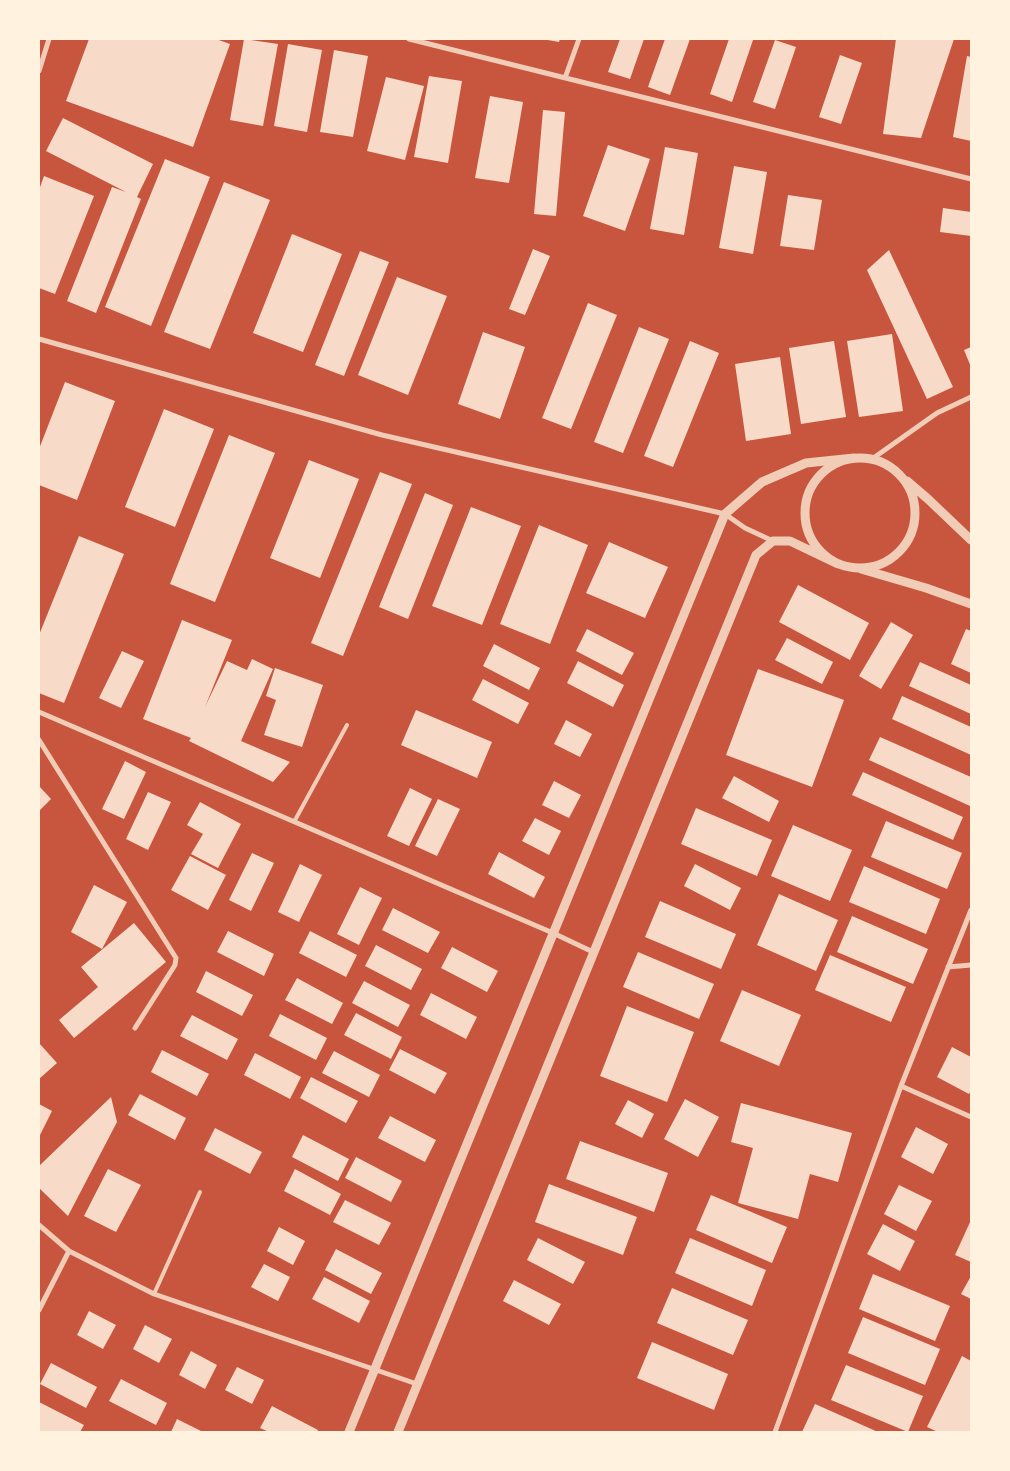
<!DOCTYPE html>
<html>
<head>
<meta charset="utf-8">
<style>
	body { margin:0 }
	#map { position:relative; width:1010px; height:1471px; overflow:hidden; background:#c8553d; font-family:"Libre Baskerville",serif }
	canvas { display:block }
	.frame { position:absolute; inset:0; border:40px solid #fff3e0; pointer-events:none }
</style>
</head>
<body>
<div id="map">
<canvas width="1010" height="1471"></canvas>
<div class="frame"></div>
</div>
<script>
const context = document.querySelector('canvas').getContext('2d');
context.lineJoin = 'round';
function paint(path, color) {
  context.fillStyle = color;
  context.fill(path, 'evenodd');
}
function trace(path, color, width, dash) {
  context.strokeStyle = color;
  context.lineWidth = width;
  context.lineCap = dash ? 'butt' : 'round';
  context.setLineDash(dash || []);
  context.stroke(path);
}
paint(new Path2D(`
	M89 39H216L230 44 193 147 66 101Z
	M244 39 278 44 263 126 230 120Z
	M542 39H560L559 42Z
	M620 39H644L630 79 608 72Z
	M665 39H690L670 95 648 87Z
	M729 39 753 40 732 102 710 94Z
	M896 39H954L921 138 883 134Z
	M775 40 796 47 775 109 753 102Z
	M288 44 322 50 307 132 274 126Z
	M334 50 368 56 353 137 320 132Z
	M840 55 862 63 841 124 819 117Z
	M967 56 971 57V141L953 137Z
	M429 76 462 81 448 163 414 157Z
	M386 77 424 86 405 160 367 151Z
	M490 96 523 102 509 183 475 178Z
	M543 110 565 112 556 216 534 214Z
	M63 118 153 164 137 197 141 199 96 313 67 301 112 187 126 192 46 151Z
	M608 145 650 159 625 231 583 216Z
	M665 147 698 153 684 235 650 229Z
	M165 159 210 177 151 326 105 307Z
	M734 166 767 172 753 254 719 248Z
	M44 176 94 196 55 294 39 288V190Z
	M224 182 270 200 210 349 164 332Z
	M788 195 822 200 814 250 780 246Z
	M943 208 971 212V236L940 232Z
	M292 234 342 254 303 352 253 333Z
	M533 249 550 256 525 315 509 309Z
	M889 250 953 387 927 399 867 270Z
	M360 251 389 262 344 376 315 365Z
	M397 277 447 296 408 395 358 375Z
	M588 303 617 315 571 429 542 418Z
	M639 327 669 339 623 453 594 442Z
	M483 332 525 347 500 419 458 404Z
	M892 334 903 411 859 417 847 341Z
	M690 341 719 353 673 467 644 456Z
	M834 341 846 417 801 424 789 348Z
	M971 347V367L964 350Z
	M780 357 791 434 746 441 735 364Z
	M65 382 115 401 77 500 39 485V449Z
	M164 409 214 429 175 527 125 507Z
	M229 435 275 453 215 602 170 584Z
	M309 460 359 479 320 578 270 558Z
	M380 472 412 484 343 656 311 643Z
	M425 493 453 505 408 619 379 607Z
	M471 507 521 526 482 625 432 606Z
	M539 525 588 545 550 644 500 624Z
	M79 536 124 554 64 703 39 693V635Z
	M609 542 668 567 645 618 586 593Z
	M798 585 869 623 850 660 779 622Z
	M182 620 232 640 205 707 227 661 247 670 252 659 273 669 241 741 290 762 273 782 189 741 191 738 143 719Z
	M891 622 913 635 881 689 859 676Z
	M587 629 634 653 622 675 576 651Z
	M966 629 971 631V673L951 664Z
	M787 638 833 662 822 684 775 660Z
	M494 644 540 668 529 690 483 666Z
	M122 651 144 661 121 708 99 698Z
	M578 661 624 685 613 707 567 683Z
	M920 662 971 685V714L909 686Z
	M275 668 323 685 302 747 264 735 276 700 266 696Z
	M758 669 844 700 812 787 726 755Z
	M483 679 529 703 518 724 472 700Z
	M902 696 971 727V755L892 719Z
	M416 710 492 742 477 778 401 745Z
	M566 720 592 734 580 757 554 744Z
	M880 737 971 777 970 806 869 760Z
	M125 761 146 772 124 819 102 809Z
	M863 772 963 817 953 840 852 795Z
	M734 776 779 801 769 822 722 798Z
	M554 781 581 795 569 818 542 805Z
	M39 786 51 799 39 811Z
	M410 788 432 799 409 846 387 836Z
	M148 792 171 802 148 850 126 839Z
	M438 799 460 809 437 856 415 846Z
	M200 802 241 824 218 868 191 854 203 834 187 825Z
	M696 808 772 840 757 876 681 844Z
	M535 818 561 831 549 855 522 841Z
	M886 821 962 853 947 889 871 857Z
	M793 825 852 850 830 901 771 876Z
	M499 852 545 877 534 898 488 874Z
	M252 853 274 863 251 911 229 900Z
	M190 856 226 875 208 910 171 890Z
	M300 864 322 875 299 922 278 912Z
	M695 864 741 888 730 910 684 886Z
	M864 866 940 899 926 934 849 902Z
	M94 885 127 902 102 949 71 932Z
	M360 887 382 898 359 945 337 934Z
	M779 894 838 920 816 971 757 945Z
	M660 901 736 934 721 969 645 937Z
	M393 908 440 932 428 953 382 930Z
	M852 916 928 949 913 984 837 952Z
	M134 923 166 962 74 1038 59 1020 98 987 81 967Z
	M228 931 274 954 264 976 217 952Z
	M310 931 357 955 346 977 299 953Z
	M376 945 422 969 411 990 365 966Z
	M452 947 498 971 487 992 441 968Z
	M638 952 714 984 699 1019 623 987Z
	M830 955 906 987 891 1022 815 990Z
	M206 971 253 995 242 1016 196 992Z
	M297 978 343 1003 332 1024 285 1000Z
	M364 981 410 1005 398 1027 352 1003Z
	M742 990 801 1015 779 1066 720 1041Z
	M431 993 477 1017 466 1039 420 1015Z
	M627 1006 694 1032 667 1102 600 1076Z
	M356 1013 402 1037 391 1059 344 1035Z
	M280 1014 327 1038 316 1060 269 1036Z
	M192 1015 238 1039 227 1060 180 1036Z
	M39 1043 57 1063 39 1079Z
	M952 1047 971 1057V1090L969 1094 937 1077Z
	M400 1049 447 1073 435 1094 389 1070Z
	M162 1050 209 1074 197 1096 151 1072Z
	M334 1051 380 1075 369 1097 322 1073Z
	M255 1053 301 1077 290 1099 244 1075Z
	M311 1077 358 1101 346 1123 300 1098Z
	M140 1094 186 1118 175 1140 128 1115Z
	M111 1097 117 1122 68 1216 39 1188V1166Z
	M685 1099 719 1117 698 1157 664 1139Z
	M628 1100 654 1114 642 1138 615 1124Z
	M741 1103 852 1133 838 1182 810 1174 798 1219 738 1203 753 1148 731 1142Z
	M39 1104 52 1111 39 1137Z
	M390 1116 436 1140 425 1162 378 1138Z
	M916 1127 948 1144 933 1174 901 1157Z
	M215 1128 262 1152 250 1174 204 1150Z
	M303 1135 349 1159 338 1181 292 1157Z
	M580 1141 668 1173 654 1212 566 1179Z
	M356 1157 402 1181 391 1202 345 1178Z
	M108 1169 141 1185 116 1232 84 1216Z
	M295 1169 341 1194 330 1215 284 1191Z
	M549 1184 637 1217 623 1255 535 1222Z
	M899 1185 932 1201 916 1231 884 1214Z
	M711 1195 787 1227 772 1263 696 1230Z
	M345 1200 391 1223 379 1245 333 1222Z
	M971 1220V1262L955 1255Z
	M883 1224 915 1241 900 1271 867 1254Z
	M279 1227 305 1241 293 1265 267 1251Z
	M538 1238 585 1262 573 1284 527 1260Z
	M690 1238 766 1270 752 1306 675 1273Z
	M336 1249 382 1273 371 1294 325 1270Z
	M264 1264 290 1277 278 1301 251 1287Z
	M873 1274 950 1306 935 1341 859 1309Z
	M971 1276V1299L961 1294Z
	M324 1277 370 1301 359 1323 312 1299Z
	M514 1280 561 1304 549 1325 503 1301Z
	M672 1288 748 1320 733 1355 657 1323Z
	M89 1311 116 1325 103 1349 77 1335Z
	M863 1317 940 1349 925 1385 848 1353Z
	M145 1325 172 1339 159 1363 133 1349Z
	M652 1342 728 1374 714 1410 637 1378Z
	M191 1351 217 1365 205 1389 179 1375Z
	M962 1356 971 1361V1432H938L927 1427Z
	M51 1363 97 1387 86 1408 40 1384Z
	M846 1365 923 1396 908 1432 831 1400Z
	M237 1367 264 1380 252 1404 225 1390Z
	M121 1379 167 1403 156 1425 109 1401Z
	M39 1402 84 1425 80 1432H39Z
	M815 1404 878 1432H802Z
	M272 1406 318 1430 317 1432H269L260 1428Z
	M177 1419 203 1432H171Z`), '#f7dbc8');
trace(new Path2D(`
	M294 822 347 725
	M154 1294 200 1192`), '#f1ccb7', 4);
trace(new Path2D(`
	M409 39 971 179
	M39 71 49 39
	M565 78 579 39
	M39 339 382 435 725 514 745 528 773 541
	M872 459 937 413 971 397
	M39 712 553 933 593 952
	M39 740 176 958 175 965 135 1028
	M948 967 971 965
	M901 1086 971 1117
	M39 1225 69 1251 154 1294 417 1384
	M39 1310 69 1251
	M775 1432 901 1086 971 910`), '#f1ccb7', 5);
trace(new Path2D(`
	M805 513a55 55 0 1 1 110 0a55 55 0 1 1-110 0Z
	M907 481 928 499 971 540
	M861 569 926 588 971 604
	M349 1432 725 514 762 482 806 463 854 458
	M398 1432 756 555 773 541H790L838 564`), '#f1ccb7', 9);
</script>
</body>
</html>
